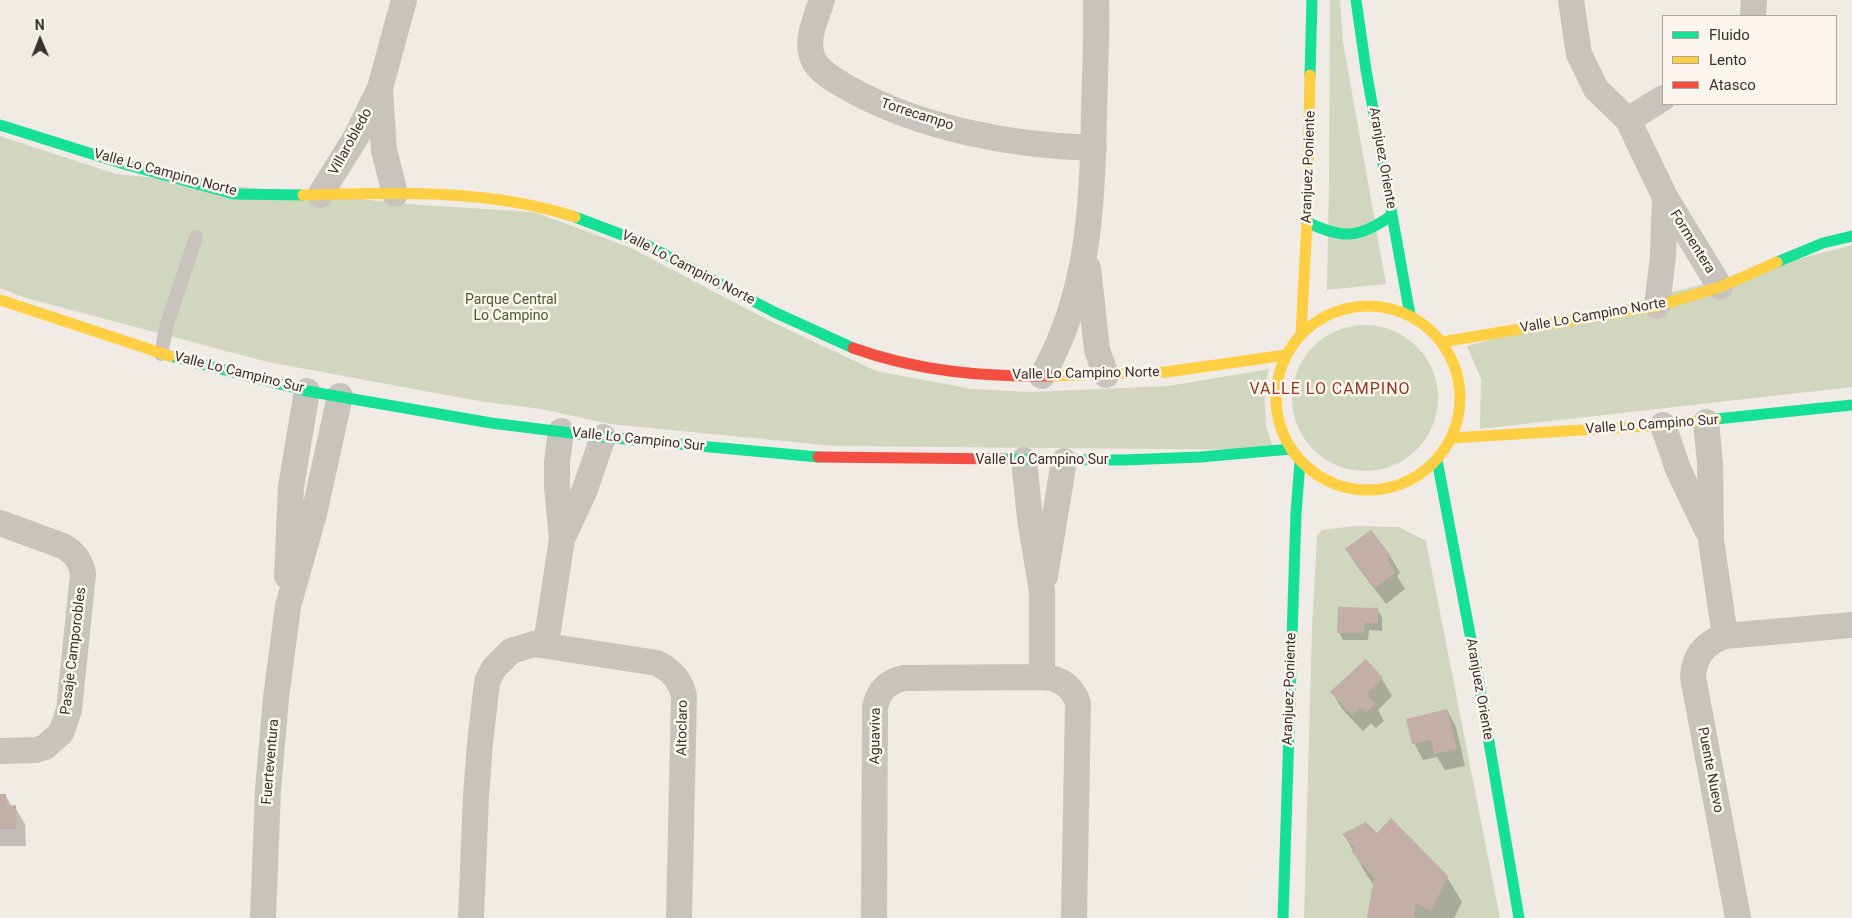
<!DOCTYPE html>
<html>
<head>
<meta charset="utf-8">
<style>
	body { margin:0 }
	#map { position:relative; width:1852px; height:918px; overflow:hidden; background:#f0ebe5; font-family:Roboto,sans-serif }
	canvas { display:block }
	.legend { position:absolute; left:1662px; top:15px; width:175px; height:90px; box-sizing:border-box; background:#fbf5ee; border:1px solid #aea6a0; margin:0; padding:6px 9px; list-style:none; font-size:15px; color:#3b302b }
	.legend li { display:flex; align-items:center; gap:10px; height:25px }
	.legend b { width:25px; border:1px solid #aea6a0 }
	.north { position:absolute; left:15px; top:15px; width:50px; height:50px; -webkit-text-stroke:4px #fbf5ee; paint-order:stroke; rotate:359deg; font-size:14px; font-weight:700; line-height:20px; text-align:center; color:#3b302b }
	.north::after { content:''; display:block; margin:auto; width:18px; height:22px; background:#3b302b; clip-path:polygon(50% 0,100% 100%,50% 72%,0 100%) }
</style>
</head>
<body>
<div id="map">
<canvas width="1852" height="918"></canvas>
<ul class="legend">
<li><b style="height:6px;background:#16e098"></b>Fluido</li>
<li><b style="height:6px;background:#ffcf43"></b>Lento</li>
<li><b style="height:6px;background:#f24e42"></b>Atasco</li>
</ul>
<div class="north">N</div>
</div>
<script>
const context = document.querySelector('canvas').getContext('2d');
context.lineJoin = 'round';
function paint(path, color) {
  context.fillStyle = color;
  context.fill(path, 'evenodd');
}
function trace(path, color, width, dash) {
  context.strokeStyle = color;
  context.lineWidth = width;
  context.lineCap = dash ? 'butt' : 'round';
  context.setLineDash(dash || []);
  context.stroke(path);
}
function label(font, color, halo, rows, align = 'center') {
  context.font = font + ' Roboto,sans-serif';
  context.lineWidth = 5;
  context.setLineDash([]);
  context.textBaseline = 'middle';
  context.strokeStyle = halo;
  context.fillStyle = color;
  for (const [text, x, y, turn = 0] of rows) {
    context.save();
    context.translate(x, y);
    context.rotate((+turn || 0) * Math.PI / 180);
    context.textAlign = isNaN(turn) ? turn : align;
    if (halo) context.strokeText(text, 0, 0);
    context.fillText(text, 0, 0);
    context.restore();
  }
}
paint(new Path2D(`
	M1330 0H1340L1343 42 1386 284 1327 290 1329 183Z
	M0 136 116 174 419 205 534 212 629 247 768 320 876 371 972 389 1032 392 1168 386 1269 369 1264 389 1266 427 1274 450 834 446 610 424 541 409 479 401 268 362 26 298 0 288Z
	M1852 245V387L1480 429 1481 379 1467 346Z
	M1292 398a73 73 0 1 1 146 0a73 73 0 1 1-146 0Z
	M1354 526 1399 527 1426 541 1500 918H1304L1312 629 1317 536 1322 530Z`), '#d1d6bf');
paint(new Path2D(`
	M1347 550 1390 556 1400 573 1397 576 1405 589 1386 604 1357 566Z
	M1377 609 1382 617V631L1369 630 1368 640H1343L1339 632Z
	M1366 661 1382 679 1392 696 1378 710 1384 721 1376 728 1371 723 1363 731 1342 709 1332 692Z
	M1447 710 1456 727 1465 766 1445 770 1437 757 1423 760 1414 743Z
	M0 796H6L12 807H15L25 824 26 846H0Z
	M1344 834 1377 835 1447 877 1462 902 1454 918H1368L1374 885 1367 876Z`), '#0003');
paint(new Path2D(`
	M1371 530 1391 556 1387 560 1396 572 1375 588 1345 549Z
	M1338 607 1378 608V623H1365L1364 633H1337Z
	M1366 659 1383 678 1367 694 1376 704 1366 712 1361 707 1352 715 1330 692Z
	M1447 709 1457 749 1434 754 1431 740 1412 744 1406 719Z
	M0 794H6L7 806 16 805 17 829H0Z
	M1391 818 1448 876 1431 911 1416 903 1414 918H1367L1374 878 1351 851 1355 848 1342 834 1366 822 1377 833Z`), '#c3afa7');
trace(new Path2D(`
	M161 354 167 324 196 237`), '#c9c3be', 14);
trace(new Path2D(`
	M822 0C816 19 805 39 813 59 819 72 836 81 848 88 919 128 1012 146 1094 148
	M1571 0 1579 54 1596 89 1628 120 1663 98
	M1753 16 1754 0
	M380 91 384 150 395 194
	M1628 120 1665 197 1720 287
	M320 195 356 137 380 88 404 0
	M1088 268 1097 350 1106 375
	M1657 306 1663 256 1665 197
	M1042 376C1089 295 1093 202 1094 111 1095 74 1097 37 1096 0
	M1706 422 1710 463 1711 540 1725 636
	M1663 425 1678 469 1707 530
	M1024 460 1030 519 1042 591V677
	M0 523 63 546C75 553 81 561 83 574L69 710 61 733 45 747 36 750 0 751
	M562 539 584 492 603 437
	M287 576 291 487 307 391
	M1045 576 1064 461
	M546 644 562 539 557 487V462L561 431
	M263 918 268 790 276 698 288 606 314 514 340 396
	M471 918 476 796 480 743 486 691 488 679 494 668 511 651 534 644 657 663C672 671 680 679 684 696L679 918
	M874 918 875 707C879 690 887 682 904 678L1042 677C1060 678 1072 686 1078 703L1074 918
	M1738 918 1693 677C1694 656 1705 643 1725 636L1852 625`), '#c9c3be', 26);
trace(new Path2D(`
	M1356 0 1366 70 1410 315
	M1310 75 1312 0
	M0 125 124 164 234 194 303 195
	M575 217 641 242 774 312 853 348
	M1307 222C1343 240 1360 238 1392 215
	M1777 262 1823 243 1852 236
	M170 356 307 391 491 423 603 437 818 457
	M1716 419 1852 405
	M1003 459 1123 460 1201 457 1291 449
	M1437 460 1476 666 1519 918
	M1283 918 1296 513 1300 461`), '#16e098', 11);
trace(new Path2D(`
	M303 195C393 193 487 188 575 217
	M0 300 170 356
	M1276 398a92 92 0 1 1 184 0a92 92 0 1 1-184 0Z
	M1301 334 1307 222 1310 75
	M1442 342 1657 306 1720 287 1777 262
	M1050 376 1166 372 1286 355
	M1452 438 1663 425 1716 419`), '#ffcf43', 11);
trace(new Path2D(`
	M853 348C917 371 982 377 1050 376
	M818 457 1003 459`), '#f24e42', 11);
label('14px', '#3b302b', '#fbf5ee', [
	["Torrecampo",917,115,18],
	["Villarobledo",351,142,-61],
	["Aranjuez Oriente",1382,158,80],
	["Aranjuez Poniente",1309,167,-88],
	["Valle Lo Campino Norte",165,173,15],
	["Formentera",1692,242,58],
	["Valle Lo Campino Norte",688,268,27],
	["Valle Lo Campino Norte",1593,316,-10],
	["Valle Lo Campino Sur",239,373,14],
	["Valle Lo Campino Norte",1086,374,-1],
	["Valle Lo Campino Sur",1652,425,-4],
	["Valle Lo Campino Sur",638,440,6],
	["Valle Lo Campino Sur",1042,460],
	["Pasaje Camporobles",74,651,-83],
	["Aranjuez Poniente",1290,689,-88],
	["Aranjuez Oriente",1479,689,80],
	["Altoclaro",683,728,-89],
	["Aguaviva",876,736,-89],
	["Fuerteventura",271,762,-85],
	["Puente Nuevo",1710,770,79]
]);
label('14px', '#4a5a2e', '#fbf5ee', [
	["Parque Central",511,300],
	["Lo Campino",511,316]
]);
context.letterSpacing = '1px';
label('16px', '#8c3b22', '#fbf5ee', [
	["VALLE LO CAMPINO",1330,390]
]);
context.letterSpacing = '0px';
</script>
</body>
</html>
